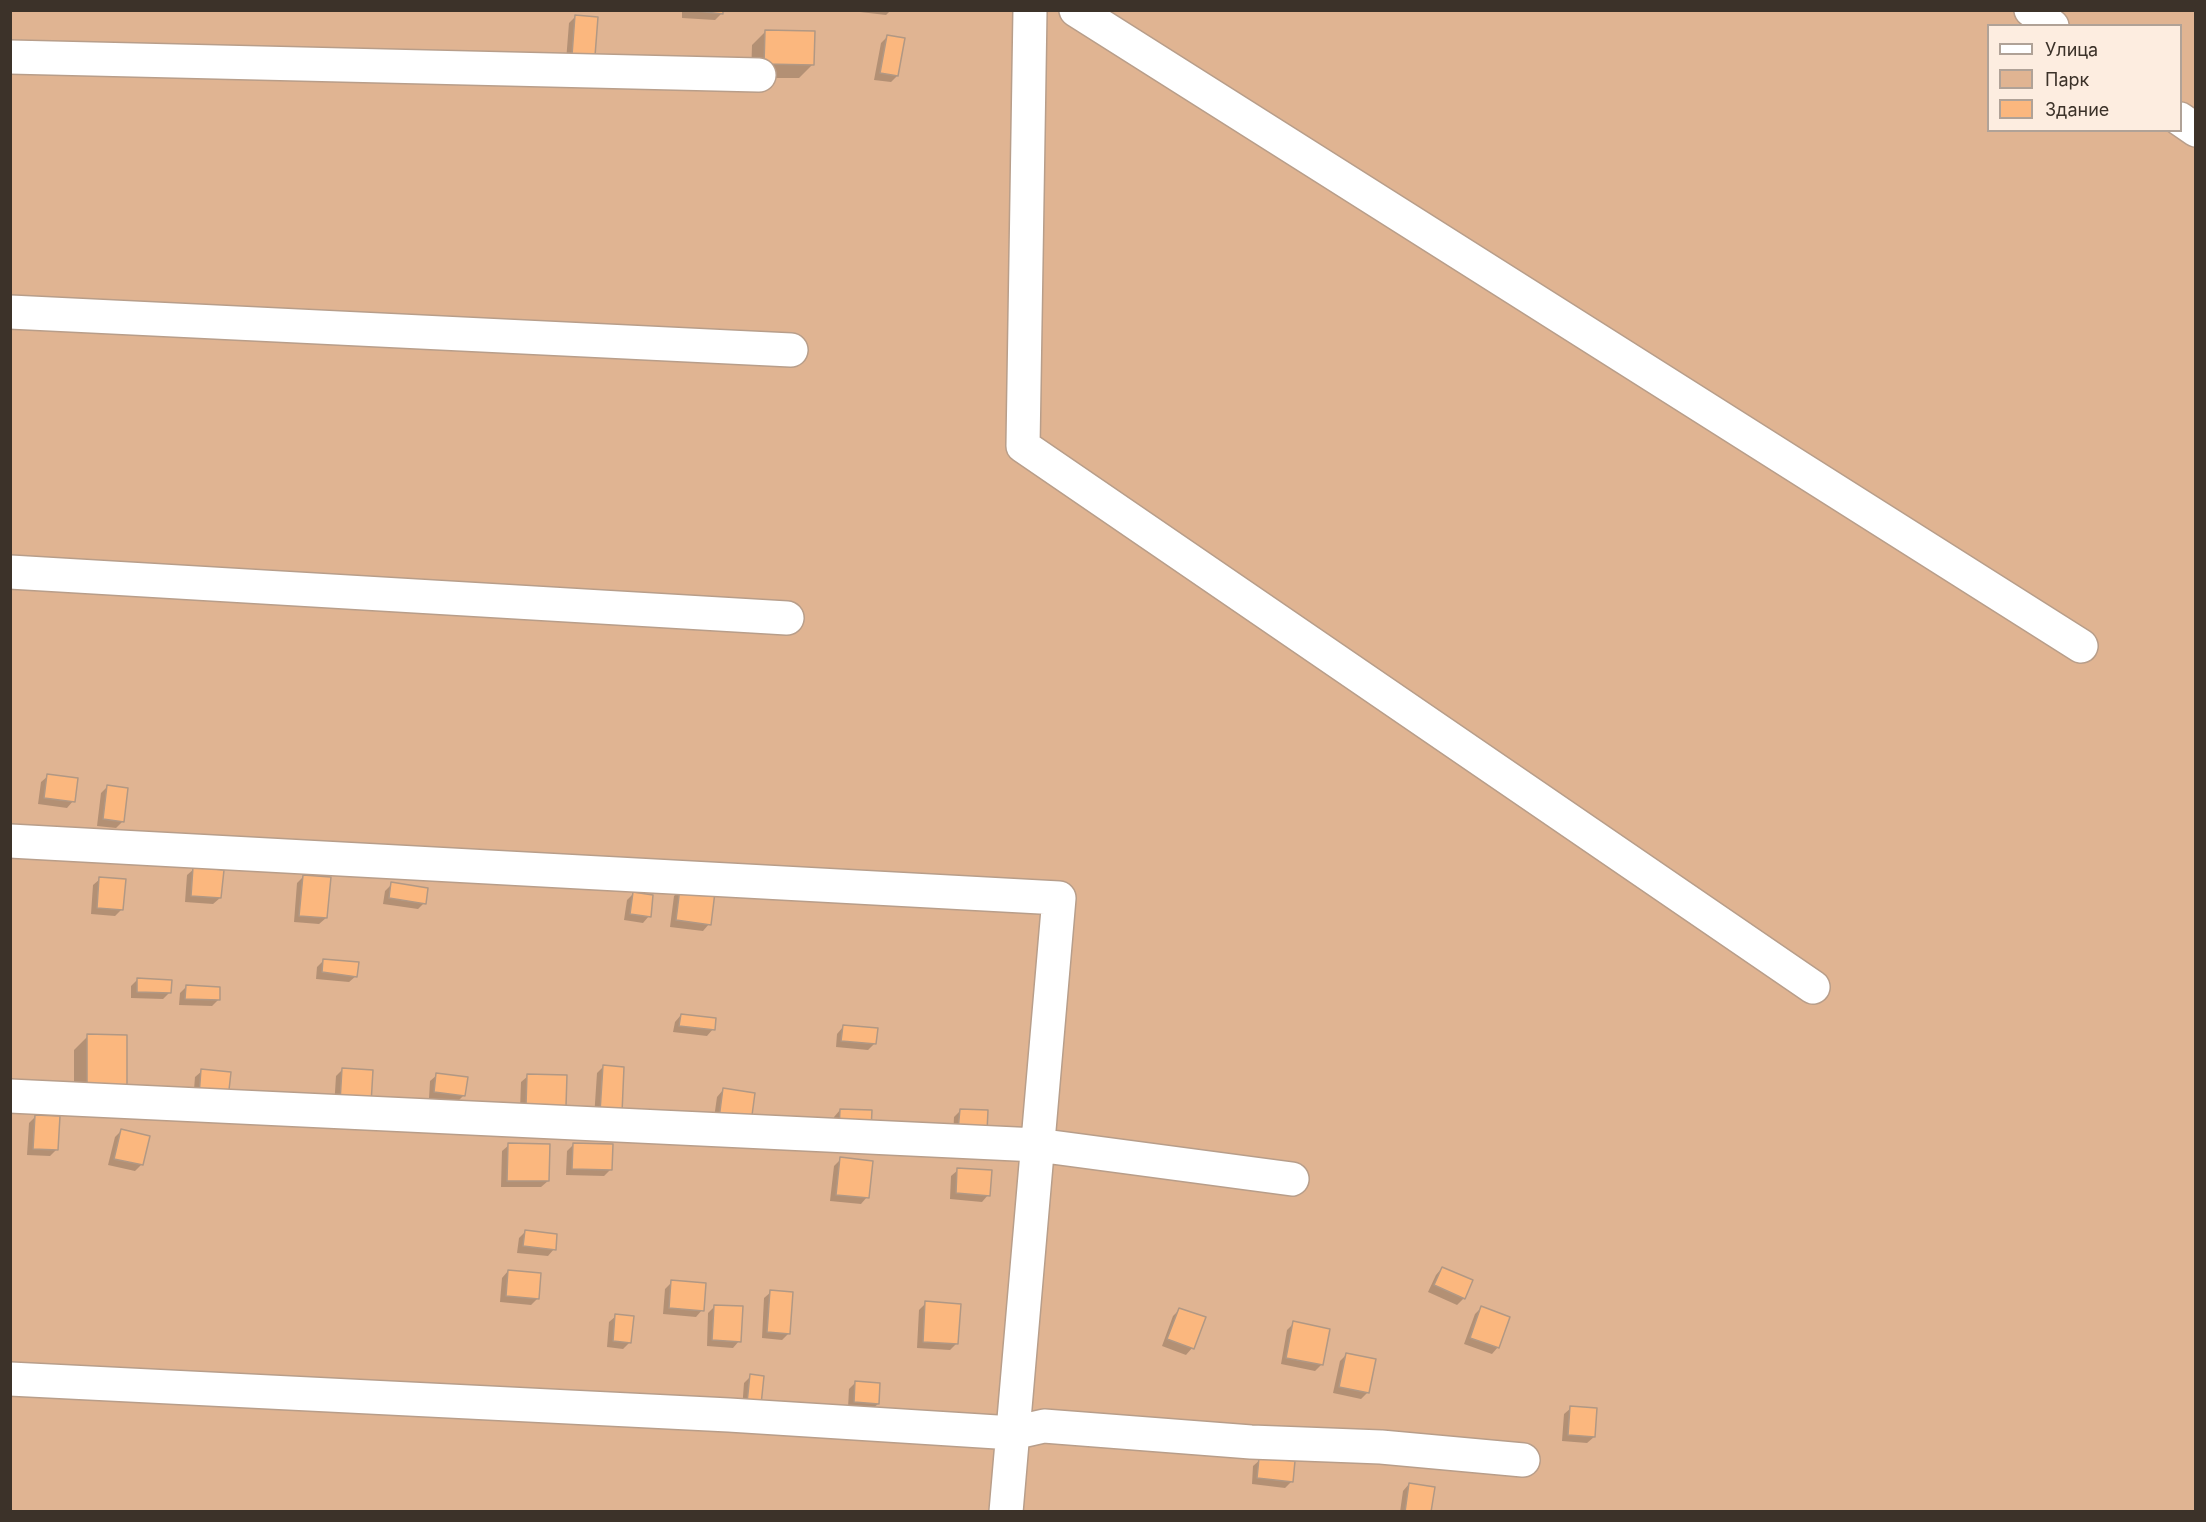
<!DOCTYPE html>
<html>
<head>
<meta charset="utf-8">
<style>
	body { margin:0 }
	#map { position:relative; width:2206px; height:1522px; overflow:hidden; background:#f8ddc8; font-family:Inter,sans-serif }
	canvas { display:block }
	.frame { position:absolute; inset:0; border:12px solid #3c3229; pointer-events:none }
	.legend { position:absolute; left:1987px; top:24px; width:195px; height:108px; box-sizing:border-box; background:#fdede0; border:2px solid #b0a297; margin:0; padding:8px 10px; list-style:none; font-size:18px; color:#3c3229 }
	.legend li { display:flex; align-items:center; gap:12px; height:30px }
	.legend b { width:30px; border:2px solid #b0a297 }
</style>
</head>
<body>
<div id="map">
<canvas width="2206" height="1522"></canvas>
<div class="frame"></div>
<ul class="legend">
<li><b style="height:8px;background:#fff"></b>Улица</li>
<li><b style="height:16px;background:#e0b492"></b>Парк</li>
<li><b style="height:16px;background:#fbb77e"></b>Здание</li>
</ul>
</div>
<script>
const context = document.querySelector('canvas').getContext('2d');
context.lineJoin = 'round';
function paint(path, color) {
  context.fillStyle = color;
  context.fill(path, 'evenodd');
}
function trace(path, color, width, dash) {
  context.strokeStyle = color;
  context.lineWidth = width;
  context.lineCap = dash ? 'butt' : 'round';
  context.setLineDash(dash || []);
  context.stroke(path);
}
paint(new Path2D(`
	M11 11H2195V1511H11ZM1988 26H2180V130H1988Z`), '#e0b492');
paint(new Path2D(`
	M682 10H721V14L715 20 682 18Z
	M860 10H891L886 15 860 12Z
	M576 16 593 56 566 61 569 23Z
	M766 31 813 64 799 78H751L752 45Z
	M888 36 897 76 891 82 874 80 881 43Z
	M48 776 73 801 67 808 38 804 41 782Z
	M108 786 122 822 116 828 97 826 101 793Z
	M194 869 220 898 213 904 185 902 187 875Z
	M303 877 326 918 319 924 294 922 297 883Z
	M100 879 122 909 115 916 91 914 93 885Z
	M392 884 424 903 418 909 383 904 385 891Z
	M680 890 709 924 703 931 670 927 674 896Z
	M633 894 649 916 643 923 624 920 627 900Z
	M324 960 356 976 349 982 316 979 317 967Z
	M138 979 169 993 163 999 131 998V986Z
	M187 986 218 1000 212 1006 179 1005 180 993Z
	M681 1015 713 1029 707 1036 673 1032 675 1022Z
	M843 1027 875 1043 868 1050 836 1047 837 1034Z
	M88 1036H126L74 1104V1050Z
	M603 1067 620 1113 594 1118 597 1073Z
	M342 1070 372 1072 334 1108 336 1076Z
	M202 1071 220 1105 193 1102 195 1077Z
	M437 1075 464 1095 457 1102 429 1098 430 1081Z
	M528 1076 566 1077 520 1111 521 1082Z
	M723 1090 753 1094 712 1132 717 1097Z
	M840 1110 871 1112 833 1136 834 1117Z
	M960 1111 986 1131 953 1136 954 1117Z
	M36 1116 57 1149 50 1156 27 1155 29 1123Z
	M121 1131 141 1165 135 1171 108 1165 115 1137Z
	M574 1144 610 1170 604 1176 566 1175 567 1151Z
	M509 1145 548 1181 541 1187H501L502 1151Z
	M841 1159 867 1197 861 1204 830 1201 834 1166Z
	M958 1170 988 1195 982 1202 950 1199 951 1176Z
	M525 1232 554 1249 548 1256 517 1253 519 1238Z
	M1442 1268 1464 1298 1457 1305 1428 1292 1436 1275Z
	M508 1271 538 1298 531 1305 500 1302 502 1278Z
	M672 1282 702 1310 696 1317 663 1314 665 1289Z
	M771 1292 789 1333 782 1340 762 1338 764 1298Z
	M926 1303 957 1343 950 1350 917 1348 919 1310Z
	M715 1306 739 1341 733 1348 707 1346 708 1313Z
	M1481 1308 1498 1347 1492 1354 1464 1344 1475 1314Z
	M1179 1310 1192 1348 1186 1355 1162 1346 1173 1316Z
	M616 1316 630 1342 623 1349 607 1347 609 1322Z
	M1294 1323 1322 1364 1315 1371 1281 1364 1287 1330Z
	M1346 1355 1368 1392 1361 1399 1333 1393 1340 1361Z
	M751 1376 760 1404 742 1410 744 1383Z
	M855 1383 878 1404 871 1410 848 1408 849 1389Z
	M1571 1408 1594 1437 1587 1443 1562 1441 1564 1414Z
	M1260 1460 1292 1481 1285 1488 1252 1484 1253 1466Z
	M1409 1484 1430 1512H1400L1403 1491Z`), '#0003');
const building = new Path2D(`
	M688 10H723V14Z
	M575 15 598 17 595 56 572 55Z
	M765 30 815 31 814 65 764 64Z
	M887 35 905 38 898 76 880 73Z
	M47 774 78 778 75 802 44 798Z
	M107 785 128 788 124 822 103 819Z
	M193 867 224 870 221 898 191 896Z
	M303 875 331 877 327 918 299 916Z
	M99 877 126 879 123 910 97 908Z
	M391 882 428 888 426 904 389 898Z
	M680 888 715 892 711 925 676 920Z
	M633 892 653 895 651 917 630 914Z
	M323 959 359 962 357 977 322 972Z
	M137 978 172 980 171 993 137 992Z
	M186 985 220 987V1000L185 999Z
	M681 1014 716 1018 715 1030 679 1026Z
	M843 1025 878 1028 876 1044 841 1041Z
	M87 1034 127 1035V1092L87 1091Z
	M603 1065 624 1067 622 1113 600 1112Z
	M342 1068 373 1070 371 1104 340 1102Z
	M201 1069 231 1072 228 1099 199 1096Z
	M436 1073 468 1077 465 1096 434 1092Z
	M527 1074 567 1075 566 1106 526 1105Z
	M723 1088 755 1093 750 1130 718 1126Z
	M840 1109 872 1110 871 1131 839 1130Z
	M960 1109 988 1110 987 1132 958 1130Z
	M35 1115 60 1116 58 1150 33 1149Z
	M121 1129 150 1136 143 1165 114 1159Z
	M508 1143 550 1144 549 1181H507Z
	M573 1143 613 1144 612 1170 572 1169Z
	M840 1157 873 1161 869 1198 836 1195Z
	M957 1168 992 1170 990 1196 956 1193Z
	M525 1230 557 1234 556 1250 523 1246Z
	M1442 1267 1473 1280 1465 1299 1434 1285Z
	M508 1270 541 1273 539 1299 506 1296Z
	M671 1280 706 1283 704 1311 669 1308Z
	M770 1290 793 1292 790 1334 767 1332Z
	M925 1301 961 1304 958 1344 923 1342Z
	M714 1305 743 1306 741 1342 712 1340Z
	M1481 1306 1510 1317 1499 1348 1470 1338Z
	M1179 1308 1206 1317 1194 1349 1167 1339Z
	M615 1314 634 1316 631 1343 613 1341Z
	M1293 1321 1330 1329 1323 1365 1286 1358Z
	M1346 1353 1376 1359 1369 1393 1339 1387Z
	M750 1374 764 1376 761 1405 747 1403Z
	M855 1381 880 1383 879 1404 854 1402Z
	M1570 1406 1597 1408 1595 1437 1568 1435Z
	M1259 1458 1295 1461 1293 1482 1257 1478Z
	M1409 1483 1435 1487 1431 1512H1405Z`);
paint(building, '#fbb77e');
trace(building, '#b19884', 1.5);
const minor = new Path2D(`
	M1030 10 1023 446 1813 987
	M1076 10 2081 646
	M2031 10 2052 26
	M10 57 759 75
	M2180 119 2196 130
	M10 312 791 350
	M10 572 787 618
	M10 841 1059 898 1006 1512
	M10 1096 1037 1145 1292 1179
	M10 1379 729 1415 1013 1433 1044 1426 1251 1442 1381 1447 1523 1460`);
trace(minor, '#b89e8a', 36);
trace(minor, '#fff', 33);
</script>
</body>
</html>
